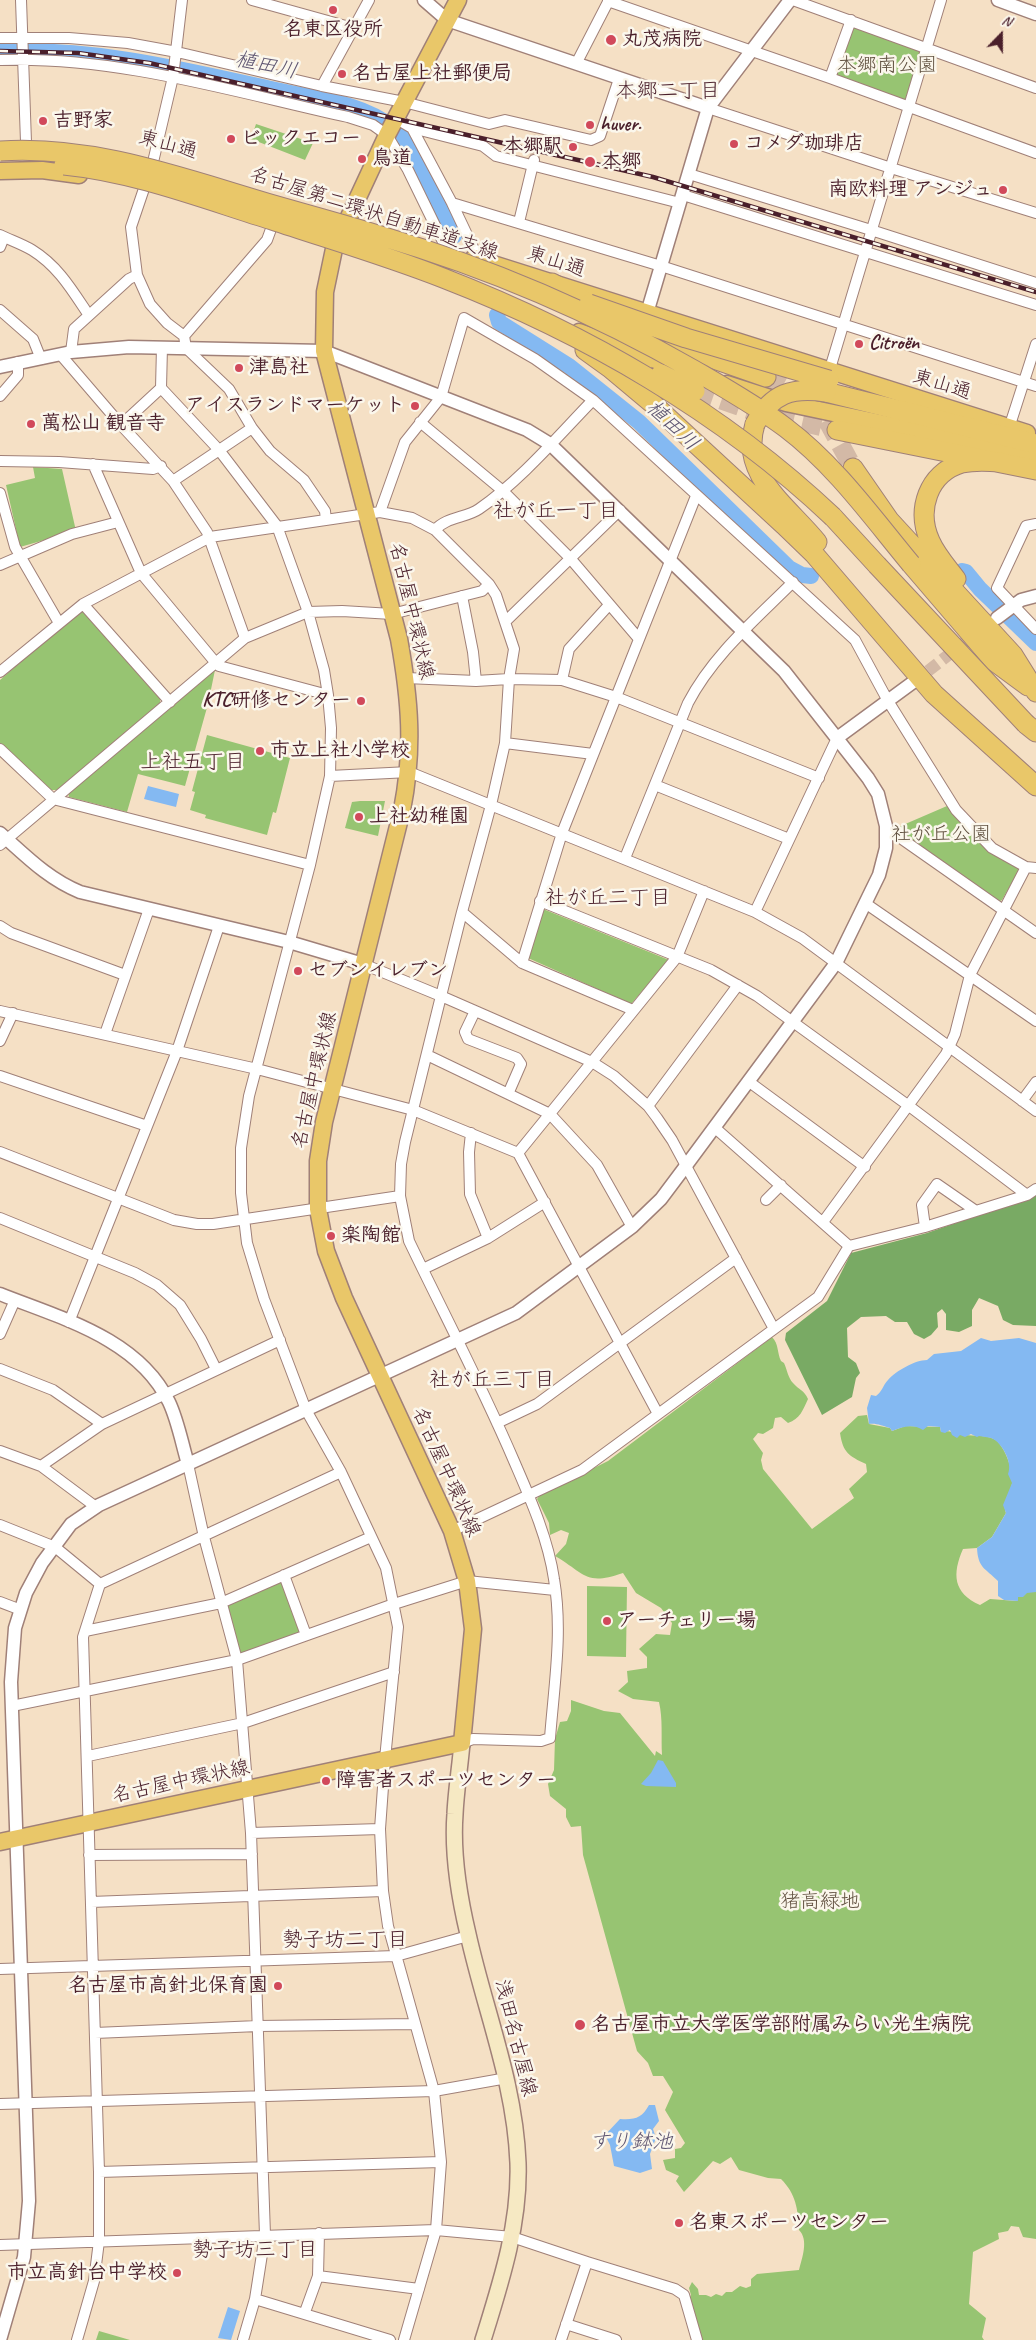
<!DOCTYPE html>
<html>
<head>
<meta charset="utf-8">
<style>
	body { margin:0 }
	#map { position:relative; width:1036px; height:2340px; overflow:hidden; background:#f5e0c5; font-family:Caveat,sans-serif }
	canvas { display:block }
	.north { position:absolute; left:976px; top:10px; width:50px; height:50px; -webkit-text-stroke:4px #fbf7ec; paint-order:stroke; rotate:22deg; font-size:14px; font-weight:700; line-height:20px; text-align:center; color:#4a1f2b }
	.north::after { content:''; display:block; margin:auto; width:18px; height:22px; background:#4a1f2b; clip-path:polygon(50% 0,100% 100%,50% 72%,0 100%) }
</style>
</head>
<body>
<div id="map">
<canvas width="1036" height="2340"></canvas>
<div class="north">N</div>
</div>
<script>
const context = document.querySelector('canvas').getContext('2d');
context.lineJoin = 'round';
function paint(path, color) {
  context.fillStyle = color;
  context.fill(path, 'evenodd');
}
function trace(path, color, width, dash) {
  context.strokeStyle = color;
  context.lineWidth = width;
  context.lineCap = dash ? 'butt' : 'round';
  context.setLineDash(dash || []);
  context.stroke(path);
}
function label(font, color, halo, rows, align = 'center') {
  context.font = font + ' Caveat,"Klee One",sans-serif';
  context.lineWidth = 5;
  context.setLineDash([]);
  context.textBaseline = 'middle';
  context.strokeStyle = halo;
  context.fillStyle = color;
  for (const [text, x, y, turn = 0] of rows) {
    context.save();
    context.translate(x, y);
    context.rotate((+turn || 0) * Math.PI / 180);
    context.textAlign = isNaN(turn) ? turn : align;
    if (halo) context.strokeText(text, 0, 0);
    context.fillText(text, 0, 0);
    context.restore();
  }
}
paint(new Path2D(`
	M853 24 925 49 909 103 833 77Z
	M256 124 313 143 305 160 251 139Z
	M33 467 62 469 76 531 20 547 6 485 35 478Z
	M79 611 85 612 160 698V703L58 790H51L0 743V680Z
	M215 670 208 704 185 786 138 774 127 812 69 797 68 792Z
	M207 735 290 758 276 813 273 812 267 835 205 818 206 815 190 810 195 792 192 791Z
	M360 801H385L378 836 345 828 352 802Z
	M947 806 986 847 1017 866 1019 870 1002 900 998 902 896 832V828Z
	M543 909 669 960 631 1004 528 958Z
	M772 1337C779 1344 777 1353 781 1361L784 1363C787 1369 788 1378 793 1383 799 1390 804 1390 808 1399 803 1410 800 1419 788 1423L781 1417 775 1418 773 1428 763 1434 758 1433 753 1439 763 1453 761 1460 763 1469 812 1529 854 1498 849 1489 867 1472 866 1464C849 1456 843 1453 840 1433L858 1416 867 1415 869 1424 890 1428 892 1431 905 1426 940 1427 941 1432C950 1430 952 1433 960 1434 970 1437 984 1434 994 1439 1005 1445 1014 1472 1012 1484 1010 1496 1002 1501 1006 1513L992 1537 977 1548 963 1549C952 1574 953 1593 980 1605L990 1599 1017 1601 1018 1597 1027 1592H1036V2239L1023 2237 1019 2227 1011 2226 1008 2231 998 2233 999 2239 973 2252 969 2304 986 2318 982 2337 984 2340H701L688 2301 691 2295 689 2288 692 2282 698 2289 699 2295H706L711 2297 716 2294 722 2296 726 2292H732L740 2286 746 2288 751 2286V2279L757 2274 799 2270C802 2258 809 2240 799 2230 798 2209 796 2194 781 2179L768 2178 739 2170 731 2157 720 2164 713 2161 684 2192 676 2181 679 2176 666 2170 663 2160 675 2158V2149L681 2148 685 2143 665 2110 673 2092 663 2076H653L648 2063 637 2051 583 1855 581 1826 571 1827 566 1817V1809L550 1796 548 1784 554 1770 555 1739 560 1722 567 1721 571 1711V1700L604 1711 620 1713 655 1756 656 1751 662 1755C661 1737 663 1719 659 1702L633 1699 618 1691 628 1682 627 1671 647 1668V1657L639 1649 656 1634 670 1635 672 1623 661 1608 636 1593 623 1573C585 1586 586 1574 555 1556L566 1544 569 1533 561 1530 550 1535 549 1523 537 1499 540 1495 608 1461Z
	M282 1582 300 1632 241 1654 227 1604Z
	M587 1586 627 1587 626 1657 587 1656Z
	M99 2331 130 2340H96Z`), '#97c472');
paint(new Path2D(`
	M1036 1195V1326L1013 1325 1003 1320 998 1306 979 1298 972 1310V1326L959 1332 946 1330V1314L942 1309 937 1313 938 1327 931 1335 924 1339 914 1334 907 1322H895L886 1316 861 1317 847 1328 848 1357 856 1363 860 1373 856 1378 852 1397 822 1415 785 1340 786 1333 827 1301 851 1253 927 1233Z`), '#79aa64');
paint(new Path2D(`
	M148 786 179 794 176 807 144 799Z
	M981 1338 991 1341 1019 1338 1036 1343V1592L1027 1593 1023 1597H1018V1601L1004 1600 998 1596V1581C985 1568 978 1568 977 1548L992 1537 1006 1513 1003 1505 1012 1483 1008 1474C1013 1463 1002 1442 991 1438 988 1437 983 1437 979 1436L977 1437 971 1434 965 1437 960 1435 957 1438 952 1435 950 1430 945 1433 941 1432 940 1427 928 1426 923 1430C912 1423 902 1427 892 1431L890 1428C882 1426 877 1423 869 1424L867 1408 871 1395 876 1396C882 1392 883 1385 888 1380 896 1371 915 1360 927 1360L934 1354 961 1351Z
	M658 1760 663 1761 676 1783V1787L646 1786 641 1784 651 1773Z
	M649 2105H655L659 2121 653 2129 656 2138 650 2154 652 2169 640 2173 614 2166 610 2145 605 2135 620 2119C635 2120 642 2118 649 2105Z
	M228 2307 240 2311 231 2340 218 2338Z`), '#84b9f2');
trace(new Path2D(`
	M0 52C94 47 185 70 276 90 315 99 361 102 393 128 415 146 441 209 454 236
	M497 315 499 322 569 366 639 422 789 568 802 575 811 576
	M962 571 966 572 980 589 1036 643`), '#84b9f2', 16);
trace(new Path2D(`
	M534 160 539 134`), '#d3b9a6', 10, [10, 5]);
trace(new Path2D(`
	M914 682 979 631`), '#d3b9a6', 12, [12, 6]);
trace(new Path2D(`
	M766 377 804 397
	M695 391 753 411 837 430
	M827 420 853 468`), '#d3b9a6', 19, [19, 9]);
const minor = new Path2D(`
	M21 0 26 142
	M182 0 173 77 153 162 131 227 137 275 150 304 167 323 184 336 186 348 229 389 252 428 270 451 304 480 325 511 326 520
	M252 0 353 28
	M793 0 1036 88
	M608 1 830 78 1036 153
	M0 38H69L128 43 177 52 322 86 404 102 489 124 505 120 591 140 600 136 619 79
	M0 60C118 56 234 92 348 117L373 125 387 135 408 170 447 250
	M576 64 609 0
	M830 78 851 20
	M322 86 369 0
	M708 108 891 168 1036 213
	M395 118 412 128 483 146 496 156 680 203
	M412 128 452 203 479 260
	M689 174 871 230 1036 283
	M683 195 1036 305
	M452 203 661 266 1036 386
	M519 222 534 160
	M0 235C10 240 22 244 32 250 58 266 72 290 88 314
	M0 247 4 237
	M0 310 33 339 41 359
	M184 336 267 240 271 229
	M71 352 74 329 129 279 137 275
	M60 354 121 425 173 481 207 532 245 638
	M829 372 941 0
	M161 388 219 450 277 526 308 612 342 611 392 614 482 591 489 584
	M0 396 18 375V362
	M420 422 503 491 570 558 639 639
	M121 425 161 388 162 347
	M1009 428 1036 344
	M0 461 59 462 153 469 161 466
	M93 464 141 573 215 662 219 666 328 695
	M173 481 252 428
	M0 493 15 547 59 623
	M380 512 405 442 441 397 464 318 535 359 593 400 855 640 888 701 956 810 992 848 1026 867 1036 868
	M1036 524 1026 526 997 588 1036 629
	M435 530C446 517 466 518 479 509 521 480 558 436 593 400
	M0 565 72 534 118 522
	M462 596 473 652 476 681
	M83 604 170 702
	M506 621 620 510
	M0 672 83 604 210 537 380 512 412 518 435 530 489 584 496 595 514 649 509 679 505 743 491 805 462 912
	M406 678 476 681 509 679 562 680 616 697 819 778
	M562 680 569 649 609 605
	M505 743 593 754
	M0 749 53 799 310 865
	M330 776 409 772 755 912 802 938 1036 1111
	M655 785 789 839
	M886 833 899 837 1036 933
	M0 845 245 638 308 612 324 670 328 695 331 728 330 776 310 865 249 1096 241 1148V1193L247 1243 264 1299 306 1410 341 1472 386 1568 398 1627 385 1759 380 1829 383 1891 388 1926 434 2091 441 2162 436 2230 404 2340
	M625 858 688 703C713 655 755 620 793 582
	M540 901 711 970 757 996 909 1106 1027 1195
	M865 903 1036 1021
	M755 912 837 738
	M0 926 11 933 125 975
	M522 963 633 1010
	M363 964 441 996 462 912 522 963 562 833 696 496
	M0 1011 257 1069 413 1110 518 1153 658 1414
	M475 1011 465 1032 468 1039 517 1058 521 1064 508 1094
	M105 1034 149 909
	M0 1041 13 1013
	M427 1055 550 1114 597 1165 632 1227
	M0 1076 147 1126
	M748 1081 865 1167
	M1022 1101 1036 1082
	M648 1106 738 985
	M714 1127 849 1246
	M471 1133 469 1152 470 1194 488 1238
	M0 1152 174 1220 197 1224H213L400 1196
	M518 1153 677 957 704 891
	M766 1200 781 1185
	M0 1218 135 1273 157 1285 180 1305 201 1339 216 1369
	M823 1222 946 1054 955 1034 970 975 1026 867
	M925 1227 922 1205 937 1184 976 1211
	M423 1269 488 1238 545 1202
	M69 1322 177 1051 219 926
	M0 1334 15 1300
	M0 1369 53 1390 102 1424
	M497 1423 537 1404 736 1258
	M0 1451 41 1466 96 1507
	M188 1464 204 1537 237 1660 251 1833 265 2235 255 2299 243 2340
	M41 1466 102 1424 280 1340
	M0 1525 55 1547 100 1584
	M452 1531 582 1470 774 1329
	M284 1575 306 1635
	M0 1602 21 1610
	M85 1631 221 1603 371 1537
	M12 1706 237 1660 394 1604 467 1581 555 1590
	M462 1743 473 1739 541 1741 550 1738C554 1685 563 1632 554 1579 548 1538 530 1498 514 1461 482 1386 444 1314 409 1241L400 1196 401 1164 405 1142 441 996 592 1062 614 1076 648 1106 657 1118 672 1140 774 1329 818 1297 849 1246 925 1227 1027 1195 1036 1189
	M88 1756 243 1723 394 1672
	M251 1833 380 1829
	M89 1855 252 1854
	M91 1902 383 1891
	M0 1969 396 1956 468 1936
	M95 2033 258 2026 415 2024
	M0 2104 434 2091 507 2078
	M99 2172 441 2162
	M0 2245 436 2230 512 2237 587 2262
	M318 2276 419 2289
	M255 2299 390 2340
	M305 2312 318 2276 319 2233
	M566 2324 616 2340
	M77 2340 94 2281 99 2241V2172L83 1637 100 1584 341 1472
	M561 2340 587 2262 675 2289 684 2295 697 2340`);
const tertiary = new Path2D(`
	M424 0 447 20 708 108
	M998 0 1036 14
	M647 313 708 108 790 0
	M0 367 71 352 129 347 324 351 527 430 550 444 784 671 868 778 878 794 886 826V848L879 875 836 963 685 1167 661 1199 632 1227 516 1313 99 1505 71 1524 42 1563 26 1593 15 1628 11 1682 29 2201 24 2257 0 2340
	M997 618 1021 600 1036 596
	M837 738 912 683
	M0 833C26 856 48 879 80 892L289 942 363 964
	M0 1294C60 1318 138 1338 169 1402 178 1421 182 1444 188 1464`);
const secondary = new Path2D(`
	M462 1743C460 1767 456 1791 455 1814 452 1854 459 1896 468 1934 485 2011 515 2083 518 2163 520 2224 501 2282 483 2340`);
const primary = new Path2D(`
	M0 171 42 170 79 175
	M474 258 1027 433
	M579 332 683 370
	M727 384 786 403 984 445 1036 458
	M0 1842 462 1743 473 1629 467 1581 452 1531 344 1298 326 1251 318 1209V1161L324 1122 402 810C414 749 410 700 399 639L324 351 325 292 334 249 387 135 458 0`);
const motorway = new Path2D(`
	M552 283 603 311
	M628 324 668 343 766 377
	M585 350 610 368 653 404 784 525 814 554 934 694 1036 786
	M639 355 643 374 651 386
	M826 392 1036 444
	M755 424C739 475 788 506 817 542
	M837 430 1036 470
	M853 468 889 520 1013 655 1036 692
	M833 517 877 565
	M911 564 994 661 1028 686
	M956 579C947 567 936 555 930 541 916 510 928 473 962 463 975 460 988 461 1000 462
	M1026 724 1036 732`);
trace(minor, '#a08078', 12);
trace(tertiary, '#a08078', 15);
trace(secondary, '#a08078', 18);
trace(primary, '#a08078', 19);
trace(motorway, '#a08078', 21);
trace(minor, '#fff', 10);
trace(tertiary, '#fff', 12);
trace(secondary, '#f6e9c3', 15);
trace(primary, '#e9c769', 16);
trace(motorway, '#e9c769', 19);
const rail = new Path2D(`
	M0 51 78 53 149 63 653 177 1036 292`);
trace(rail, '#4a1f2b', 4.5);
trace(rail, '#fbf7ec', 2.5, [8]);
const motorwayBridge = new Path2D(`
	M0 151C93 145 179 177 267 203 305 214 343 224 381 236 490 268 596 314 694 370 725 388 757 406 786 428 835 465 872 517 911 564
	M64 165C135 172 204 199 272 220 329 239 387 256 443 278 585 333 722 412 833 517
	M589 304 686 338 829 380
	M661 374 695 391
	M755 424C772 393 792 387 826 392
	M877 565 1026 724`);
trace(motorwayBridge, '#a08078', 21, []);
trace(motorwayBridge, '#e9c769', 19);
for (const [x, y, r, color] of [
	[333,10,5,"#d1495b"],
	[611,40,6,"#d1495b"],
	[342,74,5,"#d1495b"],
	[43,121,5,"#d1495b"],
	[590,125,5,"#d1495b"],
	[231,139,5,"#d1495b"],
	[734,144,5,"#d1495b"],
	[573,147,5,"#d1495b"],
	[362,159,5,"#d1495b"],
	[590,162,6,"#d1495b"],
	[1003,190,5,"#d1495b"],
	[859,344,5,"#d1495b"],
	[239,368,5,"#d1495b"],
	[415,406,5,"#d1495b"],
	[31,424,5,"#d1495b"],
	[361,701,5,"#d1495b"],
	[260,751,5,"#d1495b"],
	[359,817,5,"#d1495b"],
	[298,971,5,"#d1495b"],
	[331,1236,5,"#d1495b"],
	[607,1621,5,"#d1495b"],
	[326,1781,5,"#d1495b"],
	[278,1986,5,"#d1495b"],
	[580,2025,6,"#d1495b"],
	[679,2223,5,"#d1495b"],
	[177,2273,5,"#d1495b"]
]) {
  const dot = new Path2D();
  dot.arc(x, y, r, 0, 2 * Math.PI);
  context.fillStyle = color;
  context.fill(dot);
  trace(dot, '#fbf7ec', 2);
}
label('bold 20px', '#4a1f2b', '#fbf7ec', [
	["名東区役所",333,30,"center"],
	["丸茂病院",622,40],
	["名古屋上社郵便局",352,74],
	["吉野家",53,121],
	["huver.",600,125],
	["ビックエコー",241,139],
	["コメダ珈琲店",744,144],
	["本郷駅",563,147,"right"],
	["鳥道",372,159],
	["本郷",601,162],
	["南欧料理 アンジュ",993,190,"right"],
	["Citroën",869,344],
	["津島社",249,368],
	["アイスランドマーケット",405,406,"right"],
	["萬松山 観音寺",41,424],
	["KTC研修センター",351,701,"right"],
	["市立上社小学校",270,751],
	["上社幼稚園",369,817],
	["セブンイレブン",308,971],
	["楽陶館",341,1236],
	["アーチェリー場",617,1621],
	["障害者スポーツセンター",336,1781],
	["名古屋市高針北保育園",268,1986,"right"],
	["名古屋市立大学医学部附属みらい光生病院",591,2025],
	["名東スポーツセンター",689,2223],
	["市立高針台中学校",167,2273,"right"]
], 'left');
label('20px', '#615140', '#fbf7ec', [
	["本郷南公園",887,66],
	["社が丘公園",941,835],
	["猪高緑地",820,1902]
]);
label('20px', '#4a1f2b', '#fbf7ec', [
	["東山通",168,145,15],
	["名古屋第二環状自動車道支線",374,214,18],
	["東山通",556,262,18],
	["東山通",942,385,17],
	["名古屋中環状線",411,611,77],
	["名古屋中環状線",315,1080,-77],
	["名古屋中環状線",446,1472,66],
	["名古屋中環状線",181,1782,-12],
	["浅田名古屋線",515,2038,76]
]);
label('italic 21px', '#5e5571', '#fbf7ec', [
	["植田川",266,66,12],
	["植田川",672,426,43],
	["すり鉢池",631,2142]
]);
label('21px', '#4a1f2b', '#fbf7ec', [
	["本郷二丁目",668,91],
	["社が丘一丁目",556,511],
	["上社五丁目",193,762],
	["社が丘二丁目",608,898],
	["社が丘三丁目",492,1380],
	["勢子坊二丁目",345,1940],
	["勢子坊三丁目",255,2250]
]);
</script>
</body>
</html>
